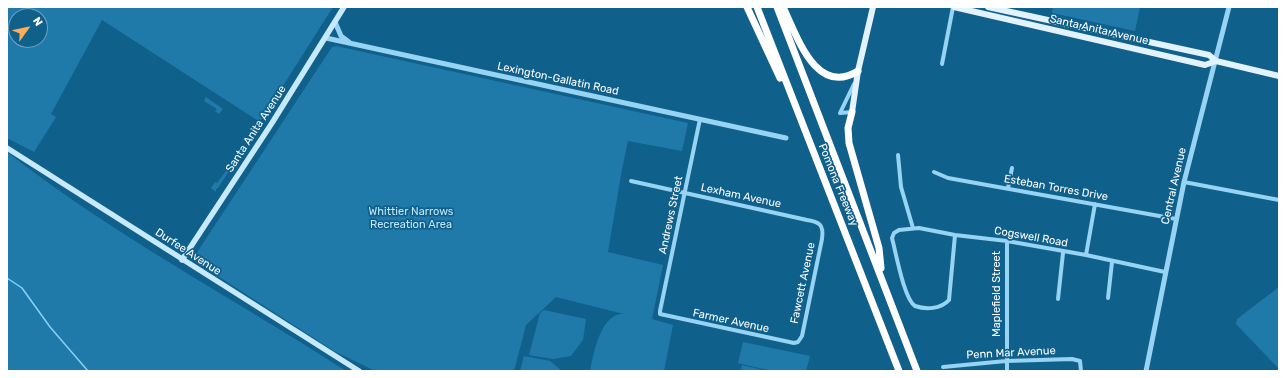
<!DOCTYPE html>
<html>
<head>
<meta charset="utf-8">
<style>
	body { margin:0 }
	#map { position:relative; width:1286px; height:378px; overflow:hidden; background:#10608c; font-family:Rubik,sans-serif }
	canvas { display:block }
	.frame { position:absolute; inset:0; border:8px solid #fff; pointer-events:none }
	.north { position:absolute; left:8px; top:8px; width:40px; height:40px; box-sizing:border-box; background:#10608c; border:1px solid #70a0ba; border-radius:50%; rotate:57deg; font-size:11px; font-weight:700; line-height:16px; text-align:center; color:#fff }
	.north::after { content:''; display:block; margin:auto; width:14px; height:18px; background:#ffad58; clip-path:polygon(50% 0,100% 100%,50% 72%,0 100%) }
</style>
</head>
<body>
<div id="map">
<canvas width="1286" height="378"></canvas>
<div class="frame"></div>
<div class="north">N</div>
</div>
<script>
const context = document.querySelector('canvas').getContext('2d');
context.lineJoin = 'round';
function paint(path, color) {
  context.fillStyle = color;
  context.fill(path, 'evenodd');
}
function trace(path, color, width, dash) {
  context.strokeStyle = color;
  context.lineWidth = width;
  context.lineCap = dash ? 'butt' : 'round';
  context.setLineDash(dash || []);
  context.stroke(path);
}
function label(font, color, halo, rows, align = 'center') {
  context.font = font + ' Rubik,sans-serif';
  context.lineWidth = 3.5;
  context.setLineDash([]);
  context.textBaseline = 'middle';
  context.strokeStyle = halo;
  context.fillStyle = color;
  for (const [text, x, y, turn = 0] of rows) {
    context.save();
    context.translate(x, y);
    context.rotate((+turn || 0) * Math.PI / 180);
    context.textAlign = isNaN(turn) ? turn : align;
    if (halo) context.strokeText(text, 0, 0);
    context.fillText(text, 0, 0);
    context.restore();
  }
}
paint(new Path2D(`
	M7 7H333L260 122 102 20 51 114 56 117 34 152 7 138ZM16 16H40V40H16Z
	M1053 7H1140L1135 31 1052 13Z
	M336 46 688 123 682 151 628 141 622 169 608 252 663 265 652 319 673 325 664 371H590C593 356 599 323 615 316 617 314 622 314 624 314L556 297 526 325 514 371H375L334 351 196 262V254L332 47Z
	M206 97 223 109 219 114 215 111 217 109 204 101Z
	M7 152C113 235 233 298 346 371H7Z
	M229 167 231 168 218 188 216 189V192L211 188 215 182 217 183Z
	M1279 287V369L1236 324 1237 319Z
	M544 310 586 319 583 340 571 356 553 359 529 355 540 313Z
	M743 342 810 356 806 371H772L738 363Z
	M524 356 550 361 562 371H520Z
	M742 365 767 371H741Z`), '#1f7aaa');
trace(new Path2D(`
	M7 278 22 288 50 327 88 371`), '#89d2f6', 1.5);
trace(new Path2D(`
	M942 64 953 7
	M852 112 840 113 854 84
	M898 155 901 187 913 228
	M934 172 948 178 1176 219
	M631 181 807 220C820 222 824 225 822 239L802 336 798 342 794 343 660 314V311L700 119
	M1184 182 1279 200
	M1008 188 1012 168
	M955 235 949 300C941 309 926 310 915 306 904 299 896 253 892 238L894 233 899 230 919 228 955 235 1007 241 1086 255 1165 272
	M1007 241V371
	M1086 255 1095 204
	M1108 298 1112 262
	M1058 299 1063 253
	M943 367 1006 361 1072 359 1080 361 1081 371`), '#97d3f2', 4);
trace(new Path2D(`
	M335 22 341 36 349 42
	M326 38 786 138
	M1146 371 1184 182 1229 7`), '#97d3f2', 5);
trace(new Path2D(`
	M7 148 359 371
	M182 260 272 123 344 7`), '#c6e9fc', 5.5);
trace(new Path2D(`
	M954 7 1205 65 1216 61
	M988 7 1209 55 1216 61 1279 76
	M852 112 858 71 873 7`), '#e2f3ff', 6);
trace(new Path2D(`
	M747 7 780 78
	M757 7 899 371
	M777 7 917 371
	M783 7C797 36 816 97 858 71
	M852 112 848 128 849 143 879 248 881 268`), '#fff', 7);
label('11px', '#fff', '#10608c', [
	["Santa Anita Avenue",1099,30,13],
	["Lexington-Gallatin Road",558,79,12],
	["Santa Anita Avenue",256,129,-57],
	["Pomona Freeway",838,185,68],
	["Central Avenue",1174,186,-77],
	["Esteban Torres Drive",1056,188,10],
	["Lexham Avenue",741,196,12],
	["Andrews Street",671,215,-78],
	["Cogswell Road",1031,237,10],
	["Durfee Avenue",188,252,33],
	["Fawcett Avenue",803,283,-78],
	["Maplefield Street",997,294,-90],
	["Farmer Avenue",731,321,12],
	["Penn Mar Avenue",1011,353,-3]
]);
label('11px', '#bee8fd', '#10608c', [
	["Whittier Narrows",411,212],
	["Recreation Area",411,225]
]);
</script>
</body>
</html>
